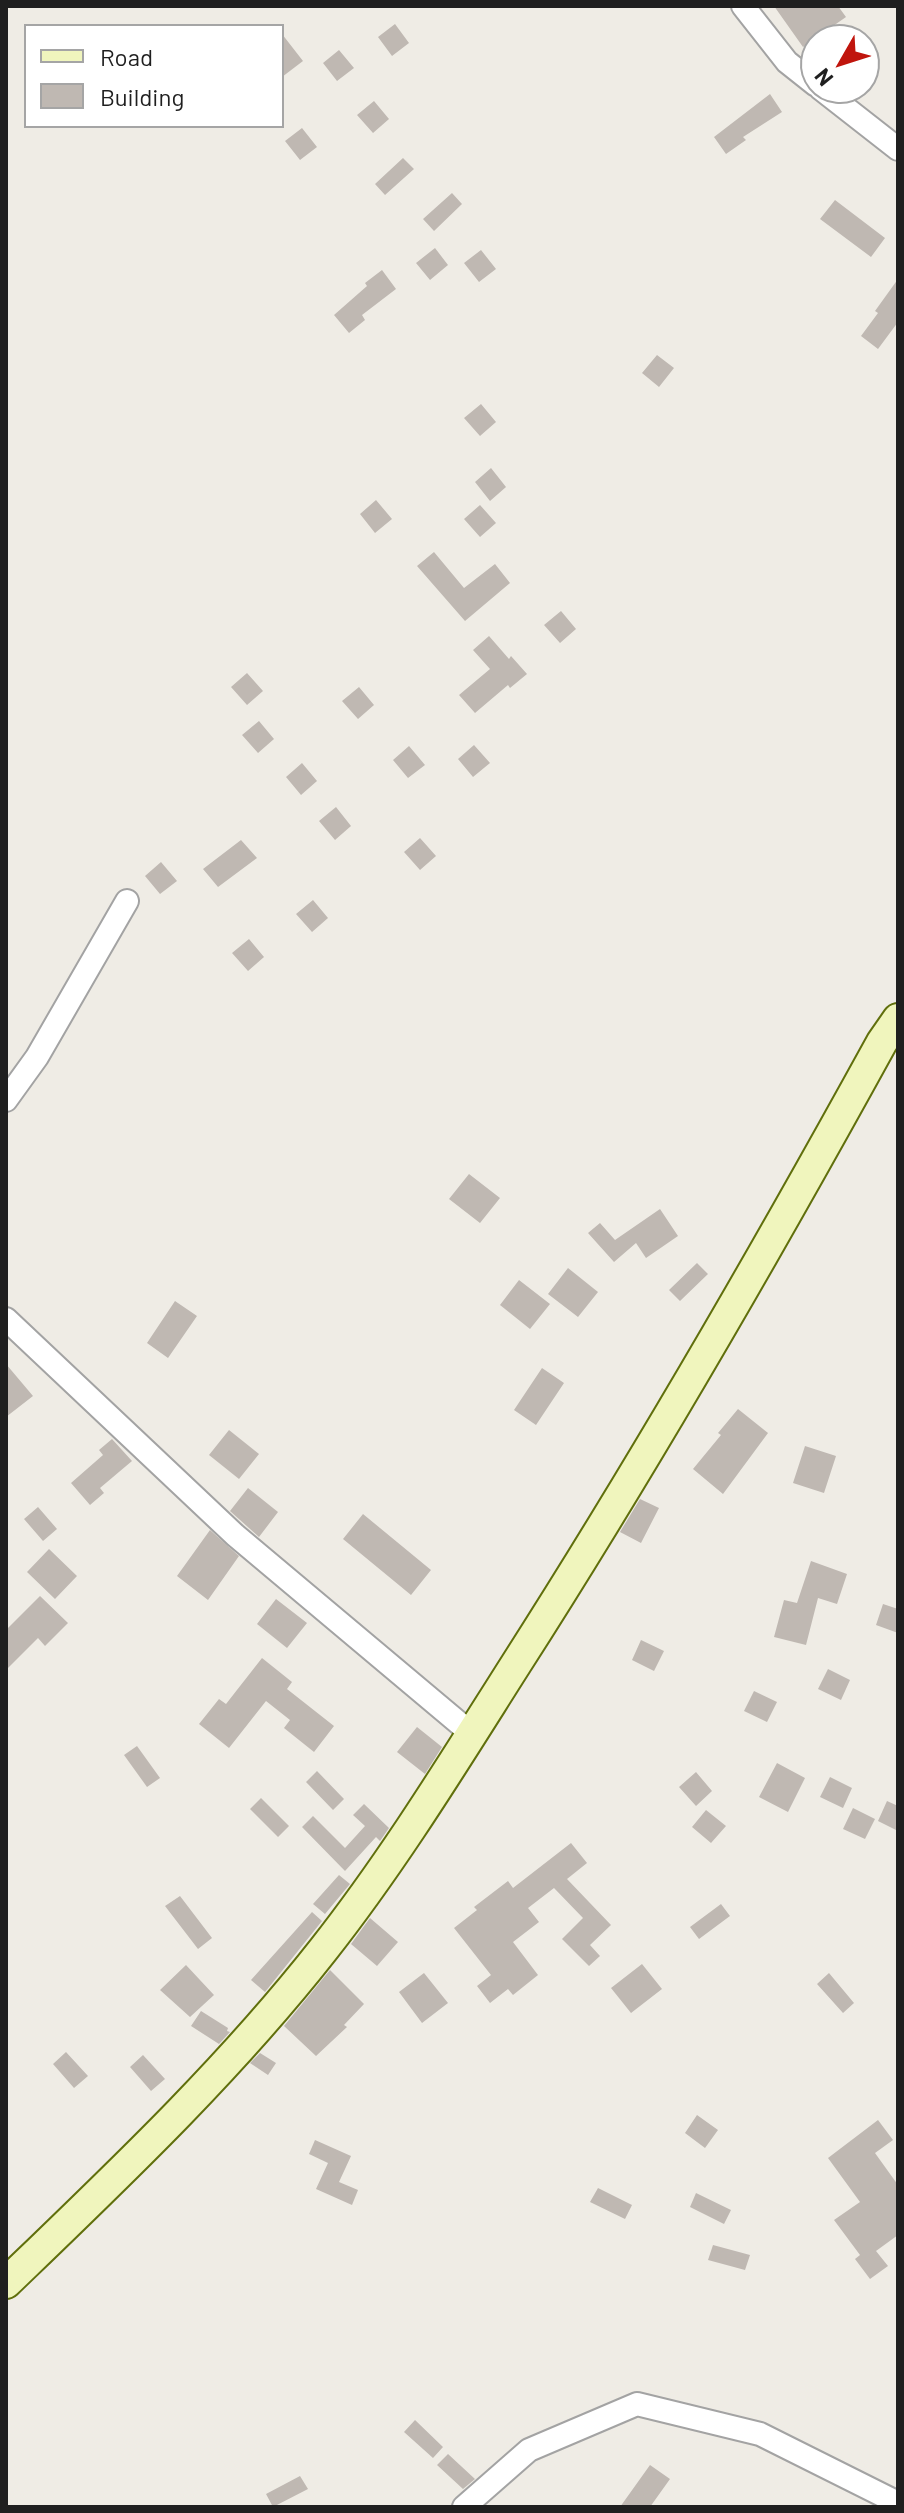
<!DOCTYPE html>
<html>
<head>
<meta charset="utf-8">
<style>
	body { margin:0 }
	#map { position:relative; width:904px; height:2513px; overflow:hidden; background:#efece5; font-family:Barlow,sans-serif }
	canvas { display:block }
	.frame { position:absolute; inset:0; border:8px solid #1f1f1f; pointer-events:none }
	.legend { position:absolute; left:24px; top:24px; width:260px; height:104px; box-sizing:border-box; background:#fff; border:2px solid #a5a5a5; margin:0; padding:10px 14px; list-style:none; font-size:24px; color:#1f1f1f }
	.legend li { display:flex; align-items:center; gap:16px; height:40px }
	.legend b { width:40px; border:2px solid #a5a5a5 }
	.north { position:absolute; left:800px; top:24px; width:80px; height:80px; box-sizing:border-box; background:#fff; border:2px solid #a5a5a5; border-radius:50%; rotate:231deg; font-size:22px; font-weight:700; line-height:32px; text-align:center; color:#1f1f1f }
	.north::after { content:''; display:block; margin:auto; width:28px; height:36px; background:#c0150d; clip-path:polygon(50% 0,100% 100%,50% 72%,0 100%) }
</style>
</head>
<body>
<div id="map">
<canvas width="904" height="2513"></canvas>
<div class="frame"></div>
<ul class="legend">
<li><b style="height:10px;background:#f0f5bd"></b>Road</li>
<li><b style="height:22px;background:#bfb8b2"></b>Building</li>
</ul>
<div class="north">N</div>
</div>
<script>
const context = document.querySelector('canvas').getContext('2d');
context.lineJoin = 'round';
function paint(path, color) {
  context.fillStyle = color;
  context.fill(path, 'evenodd');
}
function trace(path, color, width, dash) {
  context.strokeStyle = color;
  context.lineWidth = width;
  context.lineCap = dash ? 'butt' : 'round';
  context.setLineDash(dash || []);
  context.stroke(path);
}
paint(new Path2D(`
	M774 6H838L846 17 803 47Z
	M395 24 409 43 392 56 378 37Z
	M282 34 303 61 282 77Z
	M339 50 354 68 337 81 323 63Z
	M770 94 782 112 743 137 746 140 726 154 714 137Z
	M374 101 389 119 373 133 357 115Z
	M302 128 317 147 300 160 285 141Z
	M403 158 414 169 385 195 375 184Z
	M452 193 462 204 434 231 423 219Z
	M835 200 885 238 871 257 820 219Z
	M435 248 448 265 430 280 416 263Z
	M481 250 496 269 479 282 464 263Z
	M382 270 396 289 362 315 365 320 349 333 334 315 367 286 365 283Z
	M898 279V322L878 349 861 336 878 313 875 311Z
	M657 355 674 368 659 387 642 373Z
	M481 404 496 422 480 436 464 418Z
	M491 468 506 487 490 501 475 482Z
	M376 500 392 519 375 533 360 514Z
	M480 505 496 523 480 537 464 519Z
	M434 552 464 588 495 564 510 583 465 621 417 566Z
	M561 611 576 629 560 643 544 625Z
	M489 636 509 659 511 656 527 674 510 688 508 685 475 713 459 695 490 669 473 650Z
	M247 673 263 691 247 705 231 687Z
	M359 687 374 705 358 719 342 701Z
	M259 721 274 739 258 753 242 735Z
	M474 745 490 763 473 777 458 759Z
	M409 746 425 765 408 778 393 760Z
	M302 763 317 781 301 795 286 777Z
	M336 807 351 826 335 840 319 821Z
	M420 838 436 856 420 870 404 852Z
	M241 840 257 858 218 887 203 869Z
	M161 862 177 881 160 894 145 876Z
	M313 900 328 918 312 932 296 914Z
	M249 939 264 957 248 971 232 953Z
	M469 1174 500 1198 480 1223 449 1199Z
	M660 1209 678 1236 646 1258 636 1243 614 1262 588 1233 600 1223 615 1240Z
	M697 1263 708 1274 680 1301 669 1290Z
	M568 1268 598 1292 578 1317 548 1294Z
	M519 1280 550 1304 530 1329 500 1305Z
	M175 1301 197 1316 168 1358 147 1343Z
	M6 1364 33 1396 6 1417Z
	M542 1368 564 1383 536 1425 514 1410Z
	M738 1409 768 1433 723 1494 693 1469 721 1435 718 1433Z
	M229 1430 259 1454 239 1479 209 1455Z
	M112 1439 132 1461 100 1488 104 1493 90 1505 71 1483 103 1455 99 1450Z
	M805 1446 836 1456 824 1493 793 1483Z
	M248 1488 278 1512 259 1537 230 1511Z
	M640 1499 659 1508 641 1543 620 1532Z
	M38 1507 57 1529 43 1541 24 1519Z
	M363 1514 431 1570 411 1595 343 1539Z
	M210 1530 239 1556 208 1600 177 1576Z
	M49 1549 77 1576 55 1599 27 1572Z
	M811 1561 847 1574 837 1604 818 1598 806 1645 774 1637 784 1600 797 1603Z
	M40 1596 68 1623 45 1646 38 1638 6 1670V1630Z
	M276 1599 307 1623 287 1648 257 1624Z
	M883 1604 898 1609V1633L876 1625Z
	M641 1640 664 1651 654 1671 632 1660Z
	M262 1658 292 1682 287 1689 334 1726 314 1752 284 1728 290 1720 266 1701 229 1748 199 1724 219 1699 226 1704Z
	M828 1669 850 1680 841 1700 818 1689Z
	M754 1691 777 1702 767 1722 744 1711Z
	M417 1727 442 1747 425 1774 397 1752Z
	M137 1746 160 1778 147 1787 124 1755Z
	M777 1763 805 1778 788 1812 759 1797Z
	M317 1771 344 1799 333 1810 306 1782Z
	M696 1772 712 1791 696 1806 679 1787Z
	M830 1777 852 1788 843 1808 820 1797Z
	M261 1798 289 1826 278 1837 250 1809Z
	M887 1801 898 1806V1831L878 1821Z
	M364 1804 389 1828 380 1841 376 1837 345 1871 302 1827 313 1816 345 1848 365 1826 353 1815Z
	M853 1808 875 1819 865 1839 843 1829Z
	M706 1810 726 1826 711 1843 692 1827Z
	M571 1843 587 1863 567 1879 611 1925 590 1945 600 1956 589 1966 562 1939 583 1918 554 1888 528 1908 539 1922 513 1942 538 1975 513 1995 508 1989 490 2003 477 1986 491 1975 454 1928 477 1910 474 1907 508 1881 513 1888Z
	M339 1875 350 1884 325 1914 313 1904Z
	M180 1896 212 1938 198 1949 165 1906Z
	M721 1904 730 1916 699 1939 690 1927Z
	M312 1912 322 1921 265 1992 251 1980Z
	M370 1918 398 1942 377 1966 351 1944Z
	M642 1964 662 1989 631 2013 611 1988Z
	M186 1965 214 1995 190 2017 160 1990Z
	M330 1970 364 2004 344 2025 347 2027 316 2056 284 2026Z
	M424 1973 448 2003 422 2023 399 1992Z
	M829 1973 854 2003 843 2013 817 1984Z
	M201 2011 228 2028 227 2031 230 2032 219 2044 191 2026Z
	M66 2052 88 2076 74 2088 53 2064Z
	M260 2053 276 2063 268 2075 250 2063Z
	M143 2055 165 2079 151 2091 130 2067Z
	M697 2115 718 2130 705 2148 685 2133Z
	M878 2120 893 2140 875 2153 898 2185V2235L876 2251 888 2266 870 2279 855 2259 860 2255 834 2220 860 2202 828 2158Z
	M315 2140 351 2156 339 2182 358 2190 352 2205 316 2189 328 2163 309 2154Z
	M598 2188 632 2205 625 2219 590 2202Z
	M696 2193 731 2210 724 2224 690 2207Z
	M713 2245 750 2255 745 2270 708 2260Z
	M415 2420 443 2447 433 2458 404 2432Z
	M448 2454 475 2479 463 2489 437 2465Z
	M650 2465 670 2479 650 2507H620Z
	M300 2476 308 2489 273 2507 266 2494Z`), '#bfb8b2');
const street = new Path2D(`
	M743 6 787 62 816 85
	M820 88 898 149
	M6 1100 37 1057 127 901
	M6 1319 235 1535 472 1734
	M464 2507 529 2450 637 2404 760 2434 898 2503`);
const secondary = new Path2D(`
	M6 2283C116 2177 228 2071 323 1950 394 1860 455 1760 516 1664 646 1461 766 1253 882 1042L898 1019`);
trace(street, '#a3a3a3', 26);
trace(secondary, '#606f0c', 34);
trace(street, '#fff', 22);
trace(secondary, '#f0f5bd', 30);
</script>
</body>
</html>
